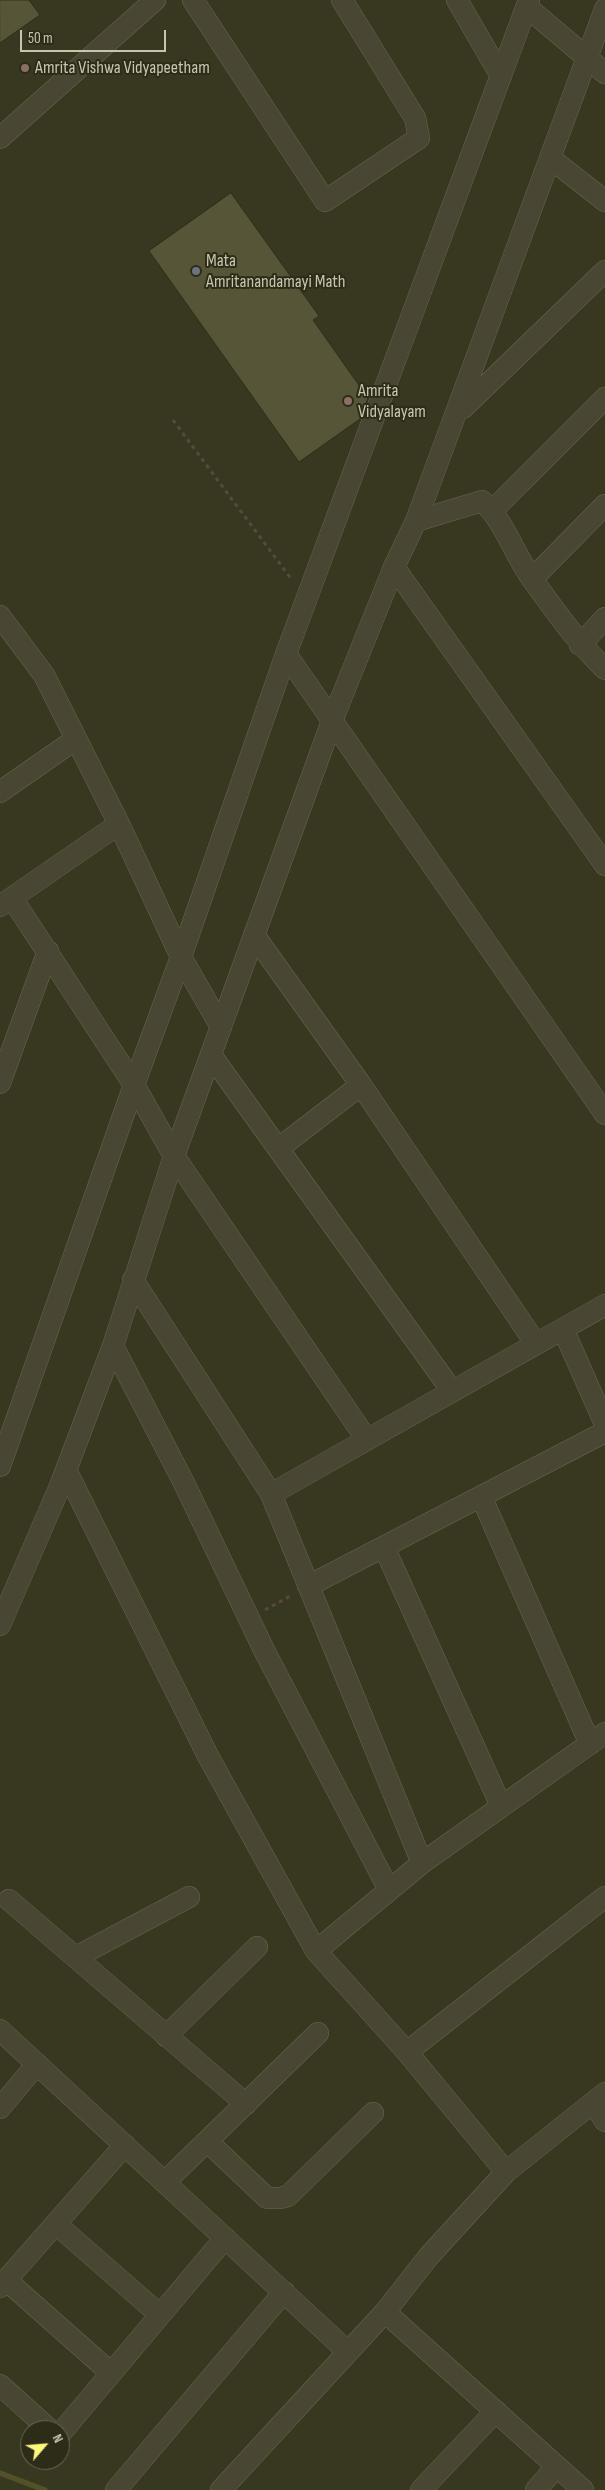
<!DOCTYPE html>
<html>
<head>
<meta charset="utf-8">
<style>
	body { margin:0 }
	#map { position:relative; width:605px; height:2490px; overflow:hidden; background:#38371f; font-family:"Sofia Sans Condensed",sans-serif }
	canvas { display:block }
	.north { position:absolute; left:20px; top:2420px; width:50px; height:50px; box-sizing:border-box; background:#2d2c18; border:1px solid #6a6954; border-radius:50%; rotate:63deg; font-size:14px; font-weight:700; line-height:20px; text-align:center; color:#c6c5ad }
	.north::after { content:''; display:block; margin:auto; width:18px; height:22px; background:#fcf87b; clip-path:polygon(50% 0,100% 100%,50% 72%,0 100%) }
	.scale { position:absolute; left:20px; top:30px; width:146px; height:22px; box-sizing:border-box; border:2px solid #c6c5ad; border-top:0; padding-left:6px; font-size:15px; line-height:18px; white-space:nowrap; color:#c6c5ad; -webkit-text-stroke:4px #2d2c18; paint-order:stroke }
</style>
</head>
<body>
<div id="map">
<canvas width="605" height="2490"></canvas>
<div class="north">N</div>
<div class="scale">50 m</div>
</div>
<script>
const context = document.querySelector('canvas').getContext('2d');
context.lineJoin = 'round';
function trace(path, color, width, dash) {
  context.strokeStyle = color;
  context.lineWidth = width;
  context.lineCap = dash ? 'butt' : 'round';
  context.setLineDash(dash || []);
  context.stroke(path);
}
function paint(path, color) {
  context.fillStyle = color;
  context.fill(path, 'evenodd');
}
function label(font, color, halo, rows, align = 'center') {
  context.font = font + ' "Sofia Sans Condensed",sans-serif';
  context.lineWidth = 4;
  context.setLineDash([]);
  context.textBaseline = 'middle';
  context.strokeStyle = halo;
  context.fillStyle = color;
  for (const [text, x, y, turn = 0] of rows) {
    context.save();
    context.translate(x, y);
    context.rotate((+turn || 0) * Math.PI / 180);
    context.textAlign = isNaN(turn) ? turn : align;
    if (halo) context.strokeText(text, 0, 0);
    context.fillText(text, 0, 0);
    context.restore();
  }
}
trace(new Path2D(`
	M0 2473 45 2490`), '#535128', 5.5);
const building = new Path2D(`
	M0 0H29L40 15 0 43Z
	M231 193 319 316 313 320 368 398 360 419 299 462 149 251Z`);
paint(building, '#575538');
trace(building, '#2f2e1a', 1);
const street = new Path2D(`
	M193 0 325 201 419 138 415 118 342 0
	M457 0 501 76
	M527 7 605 73
	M0 138 155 0
	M550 158 605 201
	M463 408 605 271
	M492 511 605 398
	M416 521 482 501C505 522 514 554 532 579 555 611 577 642 605 669
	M394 567 605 865
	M532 579 605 505
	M0 616 44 675 119 824 181 957 221 1027
	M580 645 605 618
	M286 654 605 1114
	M0 792 76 739
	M12 898 134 1085 174 1156 367 1440
	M0 906 119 824
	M254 935 361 1085 536 1344
	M211 1055 452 1391
	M0 1083 48 951
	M279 1148 361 1085
	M133 1280 271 1494 422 1863
	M563 1329 605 1424
	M113 1346 184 1483 264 1650 389 1890
	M0 1466 134 1085 181 957 286 654 529 0
	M66 1470 208 1756 316 1951 407 2052 506 2172
	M271 1494 605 1305
	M481 1496 590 1744
	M384 1547 501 1806
	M308 1586 605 1432
	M0 1625 60 1486 113 1346 174 1156 332 721 394 567 416 521 605 9
	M9 1900 246 2104
	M316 1951 422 1863 605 1733
	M76 1957 189 1897
	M0 2030 348 2352
	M166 2036 257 1947
	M407 2052 605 1897
	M593 2103 605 2121
	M0 2108 37 2064
	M207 2141 267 2198H280L288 2196 373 2113
	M165 2182 318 2033
	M56 2224 160 2315
	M6 2280 111 2373
	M0 2287 125 2145
	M385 2312 583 2490
	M0 2385 50 2430
	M60 2434 225 2238
	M116 2490 284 2292
	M221 2490 385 2312 429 2256 506 2172 605 2093
	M421 2490 496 2411
	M536 2490 556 2467`);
trace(street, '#676650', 22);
trace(new Path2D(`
	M173 420 292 580
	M265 1610 292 1595`), '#57493f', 3, [4, 4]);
trace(street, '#494733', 21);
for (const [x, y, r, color] of [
	[25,68,5,"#8d6e63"],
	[196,271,5,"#6b7280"],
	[348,401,5,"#8d6e63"]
]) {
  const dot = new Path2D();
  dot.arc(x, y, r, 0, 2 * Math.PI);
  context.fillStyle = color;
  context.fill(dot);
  trace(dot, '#2d2c18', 2);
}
label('18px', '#c6c5ad', '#2d2c18', [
	["Amrita Vishwa Vidyapeetham",35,68],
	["Mata",206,261],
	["Amritanandamayi Math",206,282],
	["Amrita",358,391],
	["Vidyalayam",358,412]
], 'left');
</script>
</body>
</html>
